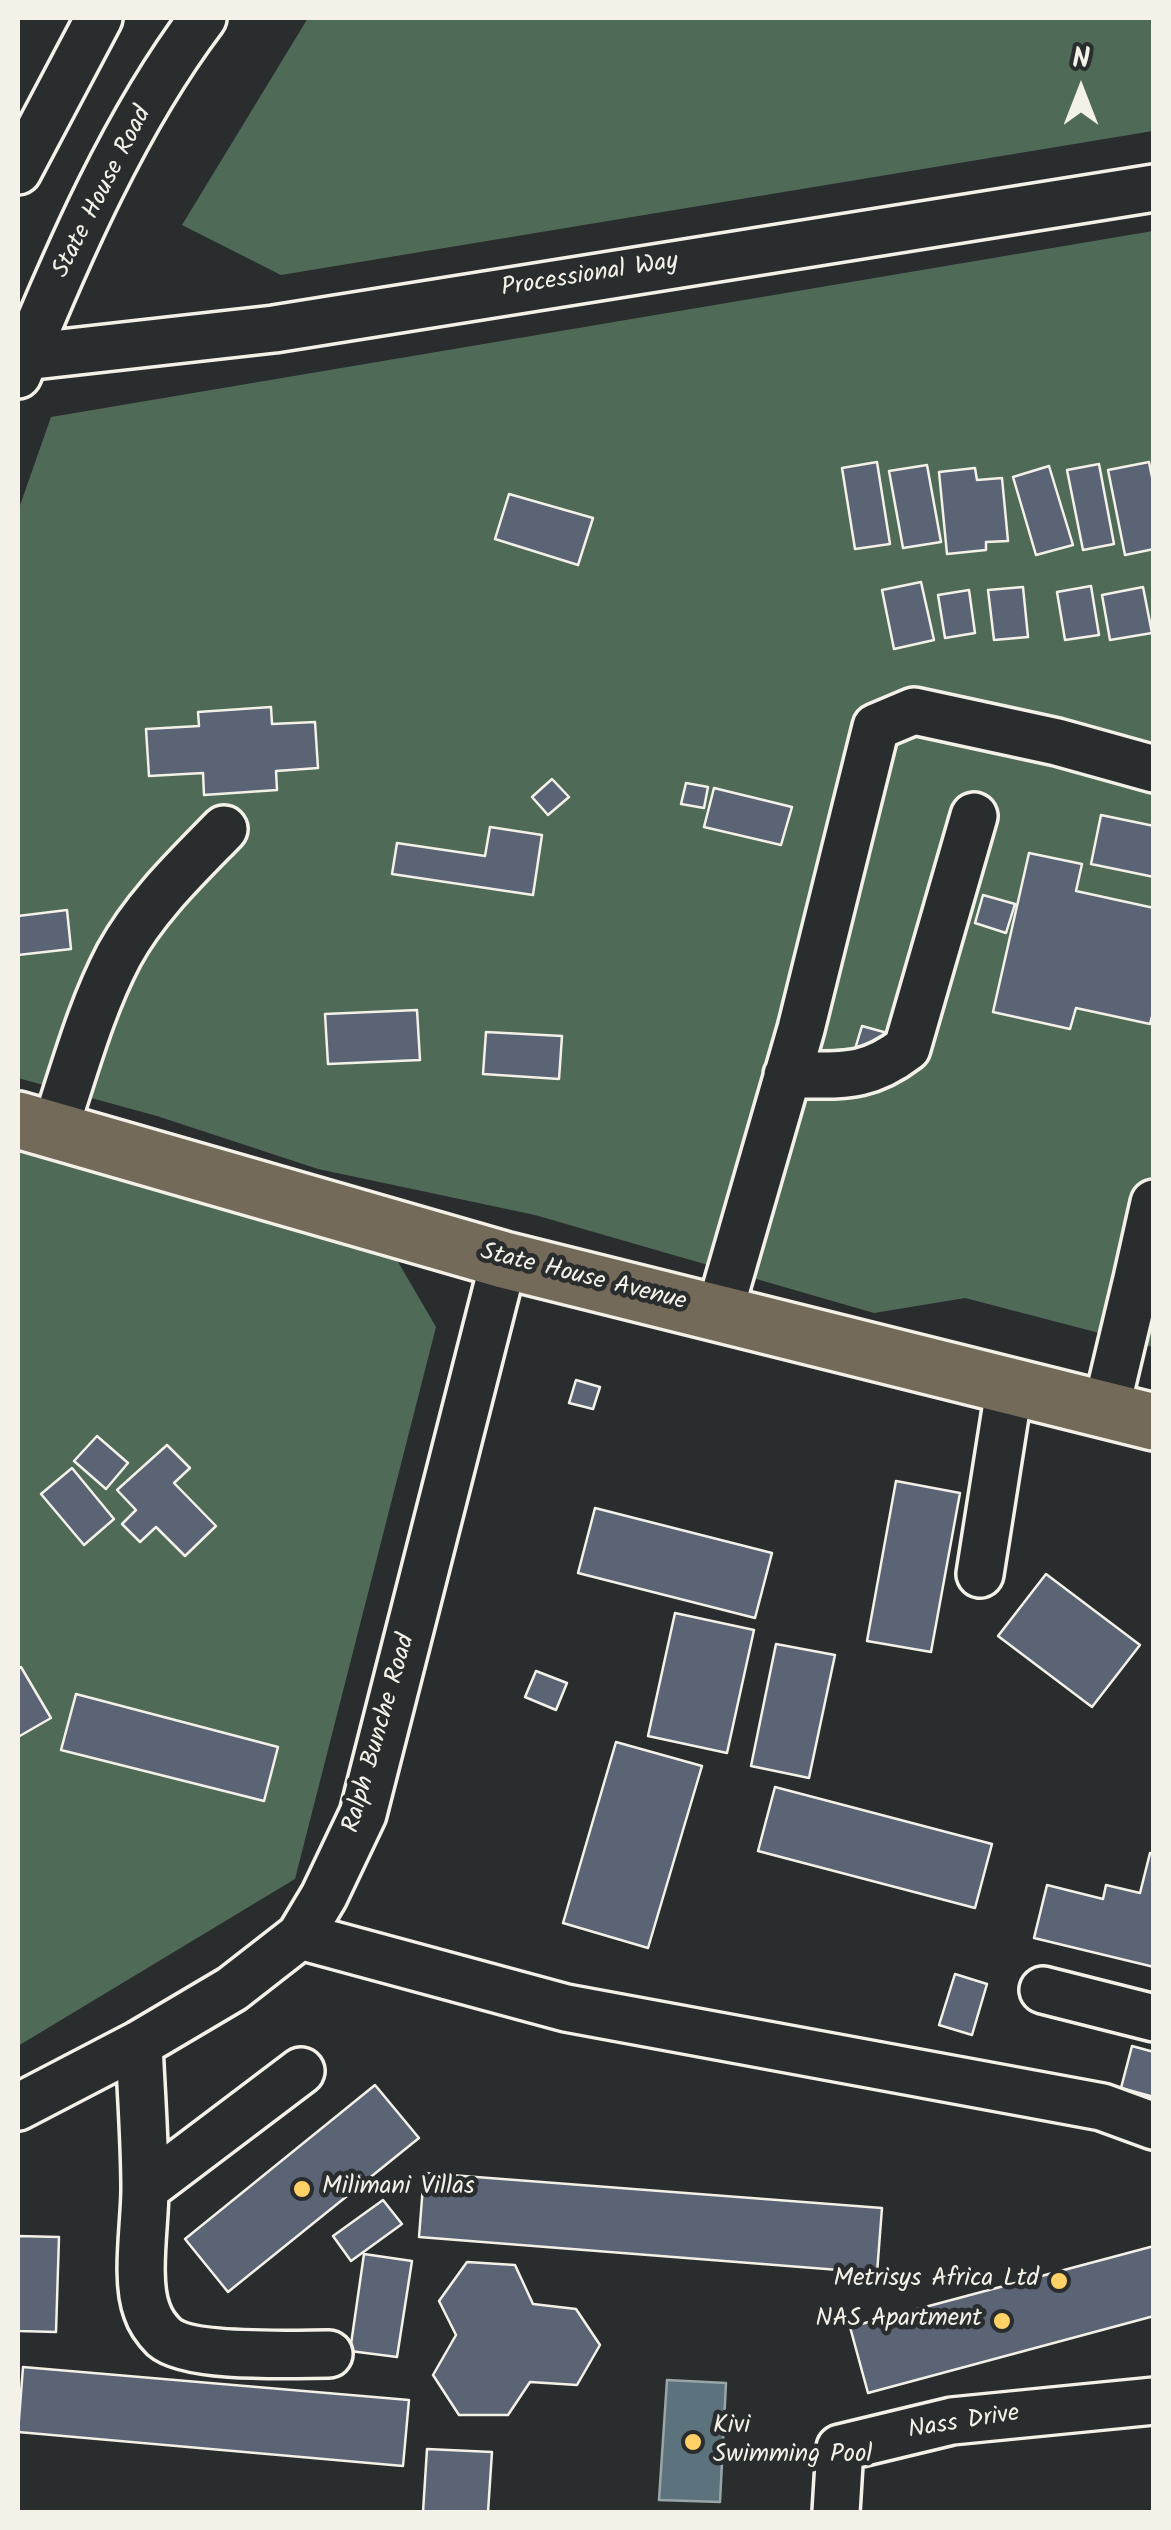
<!DOCTYPE html>
<html>
<head>
<meta charset="utf-8">
<style>
	body { margin:0 }
	#map { position:relative; width:1171px; height:2530px; overflow:hidden; background:#2a2d2e; font-family:Kalam,sans-serif }
	canvas { display:block }
	.frame { position:absolute; inset:0; border:20px solid #f4f1e8; pointer-events:none }
	.north { position:absolute; left:1031px; top:40px; width:100px; height:100px; -webkit-text-stroke:8px #2a2d2e; paint-order:stroke; rotate:0deg; font-size:28px; font-weight:700; line-height:40px; text-align:center; color:#f4f1e8 }
	.north::after { content:''; display:block; margin:auto; width:35px; height:45px; background:#f4f1e8; clip-path:polygon(50% 0,100% 100%,50% 72%,0 100%) }
</style>
</head>
<body>
<div id="map">
<canvas width="1171" height="2530"></canvas>
<div class="frame"></div>
<div class="north">N</div>
</div>
<script>
const context = document.querySelector('canvas').getContext('2d');
context.lineJoin = 'round';
function paint(path, color) {
  context.fillStyle = color;
  context.fill(path, 'evenodd');
}
function trace(path, color, width, dash) {
  context.strokeStyle = color;
  context.lineWidth = width;
  context.lineCap = dash ? 'butt' : 'round';
  context.setLineDash(dash || []);
  context.stroke(path);
}
function label(font, color, halo, rows, align = 'center') {
  context.font = font + ' Kalam,sans-serif';
  context.lineWidth = 9;
  context.setLineDash([]);
  context.textBaseline = 'middle';
  context.strokeStyle = halo;
  context.fillStyle = color;
  for (const [text, x, y, turn = 0] of rows) {
    context.save();
    context.translate(x, y);
    context.rotate((+turn || 0) * Math.PI / 180);
    context.textAlign = isNaN(turn) ? turn : align;
    if (halo) context.strokeText(text, 0, 0);
    context.fillText(text, 0, 0);
    context.restore();
  }
}
paint(new Path2D(`
	M308 18H1153V131L281 275 182 225Z
	M1153 231V1347L965 1298 874 1313 535 1215 318 1169 157 1116 18 1078V511L51 417Z
	M18 1152 394 1255 436 1327 295 1879 18 2046Z`), '#506a58');
const water = new Path2D(`
	M667 2380 726 2383 720 2502 659 2500Z`);
paint(water, '#5c727d');
trace(water, '#99a5a8', 2.5);
const building = new Path2D(`
	M877 462 890 544 855 549 842 468Z
	M1149 462 1154 487V549L1125 555 1108 470Z
	M1099 464 1114 544 1083 550 1067 470Z
	M927 465 941 542 903 548 889 471Z
	M1049 466 1073 545 1036 555 1013 477Z
	M975 468 977 480 1002 478 1008 541 986 542V550L947 554 939 472Z
	M509 494 593 518 578 565 495 539Z
	M921 582 934 640 894 649 882 590Z
	M1091 586 1099 635 1065 640 1057 592Z
	M1023 587 1028 637 994 640 988 590Z
	M1143 587 1152 633 1110 640 1102 595Z
	M969 590 975 633 945 638 938 595Z
	M271 707 272 724 315 722 318 768 276 771 277 790 204 795 203 773 149 776 146 729 199 726 198 712Z
	M552 779 569 797 548 815 532 797Z
	M686 783 708 787 704 808 681 804Z
	M714 788 792 807 781 845 704 827Z
	M1101 815 1154 826V877L1091 864Z
	M490 827 542 835 533 895 392 874 397 843 485 856Z
	M1029 853 1082 864 1076 891 1154 908V1009L1150 1024 1076 1008 1070 1029 993 1012Z
	M983 895 1015 904 1006 933 975 923Z
	M67 910 71 949 18 955V916Z
	M417 1010 420 1060 328 1064 325 1014Z
	M862 1026 891 1034 885 1057 855 1049Z
	M486 1032 562 1036 559 1079 483 1074Z
	M576 1380 600 1387 593 1409 569 1403Z
	M97 1436 128 1463 106 1489 74 1461Z
	M167 1445 190 1468 174 1483 216 1526 185 1556 156 1527 140 1542 122 1524 136 1510 117 1490Z
	M72 1468 114 1519 84 1545 41 1494Z
	M896 1481 960 1493 931 1652 867 1641Z
	M595 1508 772 1553 755 1618 578 1573Z
	M1046 1574 1140 1645 1092 1707 998 1636Z
	M675 1613 754 1630 727 1753 648 1736Z
	M776 1644 835 1655 809 1778 751 1766Z
	M21 1667 51 1718 18 1737V1669Z
	M536 1671 567 1683 556 1710 525 1697Z
	M76 1694 278 1747 264 1801 61 1750Z
	M616 1742 702 1766 648 1948 563 1923Z
	M775 1787 992 1844 975 1908 758 1851Z
	M1150 1853 1154 1854V1967L1034 1938 1047 1885 1103 1899 1106 1885 1140 1893Z
	M955 1974 987 1984 972 2035 939 2025Z
	M1132 2046 1154 2052V2097L1121 2088Z
	M375 2085 419 2138 228 2292 185 2239Z
	M424 2173 882 2208 877 2273 419 2237Z
	M383 2200 402 2224 351 2261 333 2236Z
	M18 2236 59 2237 56 2332 18 2331Z
	M1154 2246V2316L868 2393 850 2327Z
	M364 2254 412 2261 397 2357 350 2351Z
	M467 2262 515 2265 533 2304 576 2309 600 2345 577 2385 530 2382 508 2415H459L433 2375 456 2335 439 2301Z
	M23 2367 409 2400 403 2466 18 2432Z
	M427 2449 492 2452 488 2512H423Z`);
paint(building, '#5a6475');
trace(building, '#f4f1e8', 2.5);
const minor = new Path2D(`
	M18 171 99 18
	M25 357 274 329 1154 188
	M18 375C67 255 125 121 203 18
	M787 1075C839 1074 864 1081 907 1048L974 816
	M54 1131C74 1072 90 1010 119 955 145 907 186 868 224 829
	M1137 1279 1154 1203
	M719 1313 801 1029 876 727 914 711 1057 742 1154 769
	M1106 1409 1137 1279 1154 1281
	M980 1574 1010 1384
	M300 1936 566 2008 1102 2107 1154 2126
	M1043 1990 1154 2018
	M139 2044C141 2092 145 2141 145 2189 145 2224 135 2280 147 2311 150 2320 157 2330 164 2337 189 2359 294 2354 329 2354
	M18 2107 139 2044 232 1989 300 1936 324 1896 363 1814 504 1260
	M145 2189 301 2071
	M836 2512 840 2448 952 2421 1154 2401`);
const major = new Path2D(`
	M18 1120 504 1260 1154 1422`);
trace(minor, '#f4f1e8', 52);
trace(major, '#f4f1e8', 62);
trace(minor, '#2a2d2e', 45);
trace(major, '#746a5a', 55);
for (const [x, y, r, color] of [
	[302,2189,10,"#ffd166"],
	[1059,2281,10,"#ffd166"],
	[1002,2321,10,"#ffd166"],
	[693,2442,10,"#ffd166"]
]) {
  const dot = new Path2D();
  dot.arc(x, y, r, 0, 2 * Math.PI);
  context.fillStyle = color;
  context.fill(dot);
  trace(dot, '#2a2d2e', 4);
}
label('25px', '#f4f1e8', '#2a2d2e', [
	["State House Road",104,193,-63],
	["Processional Way",590,277,-9],
	["State House Avenue",583,1279,14],
	["Ralph Bunche Road",381,1734,-74],
	["Nass Drive",964,2424,-9]
]);
label('25px', '#f4f1e8', '#2a2d2e', [
	["Milimani Villas",322,2189],
	["Metrisys Africa Ltd",1039,2281,"right"],
	["NAS Apartment",982,2321,"right"],
	["Kivi",713,2428],
	["Swimming Pool",713,2457]
], 'left');
</script>
</body>
</html>
